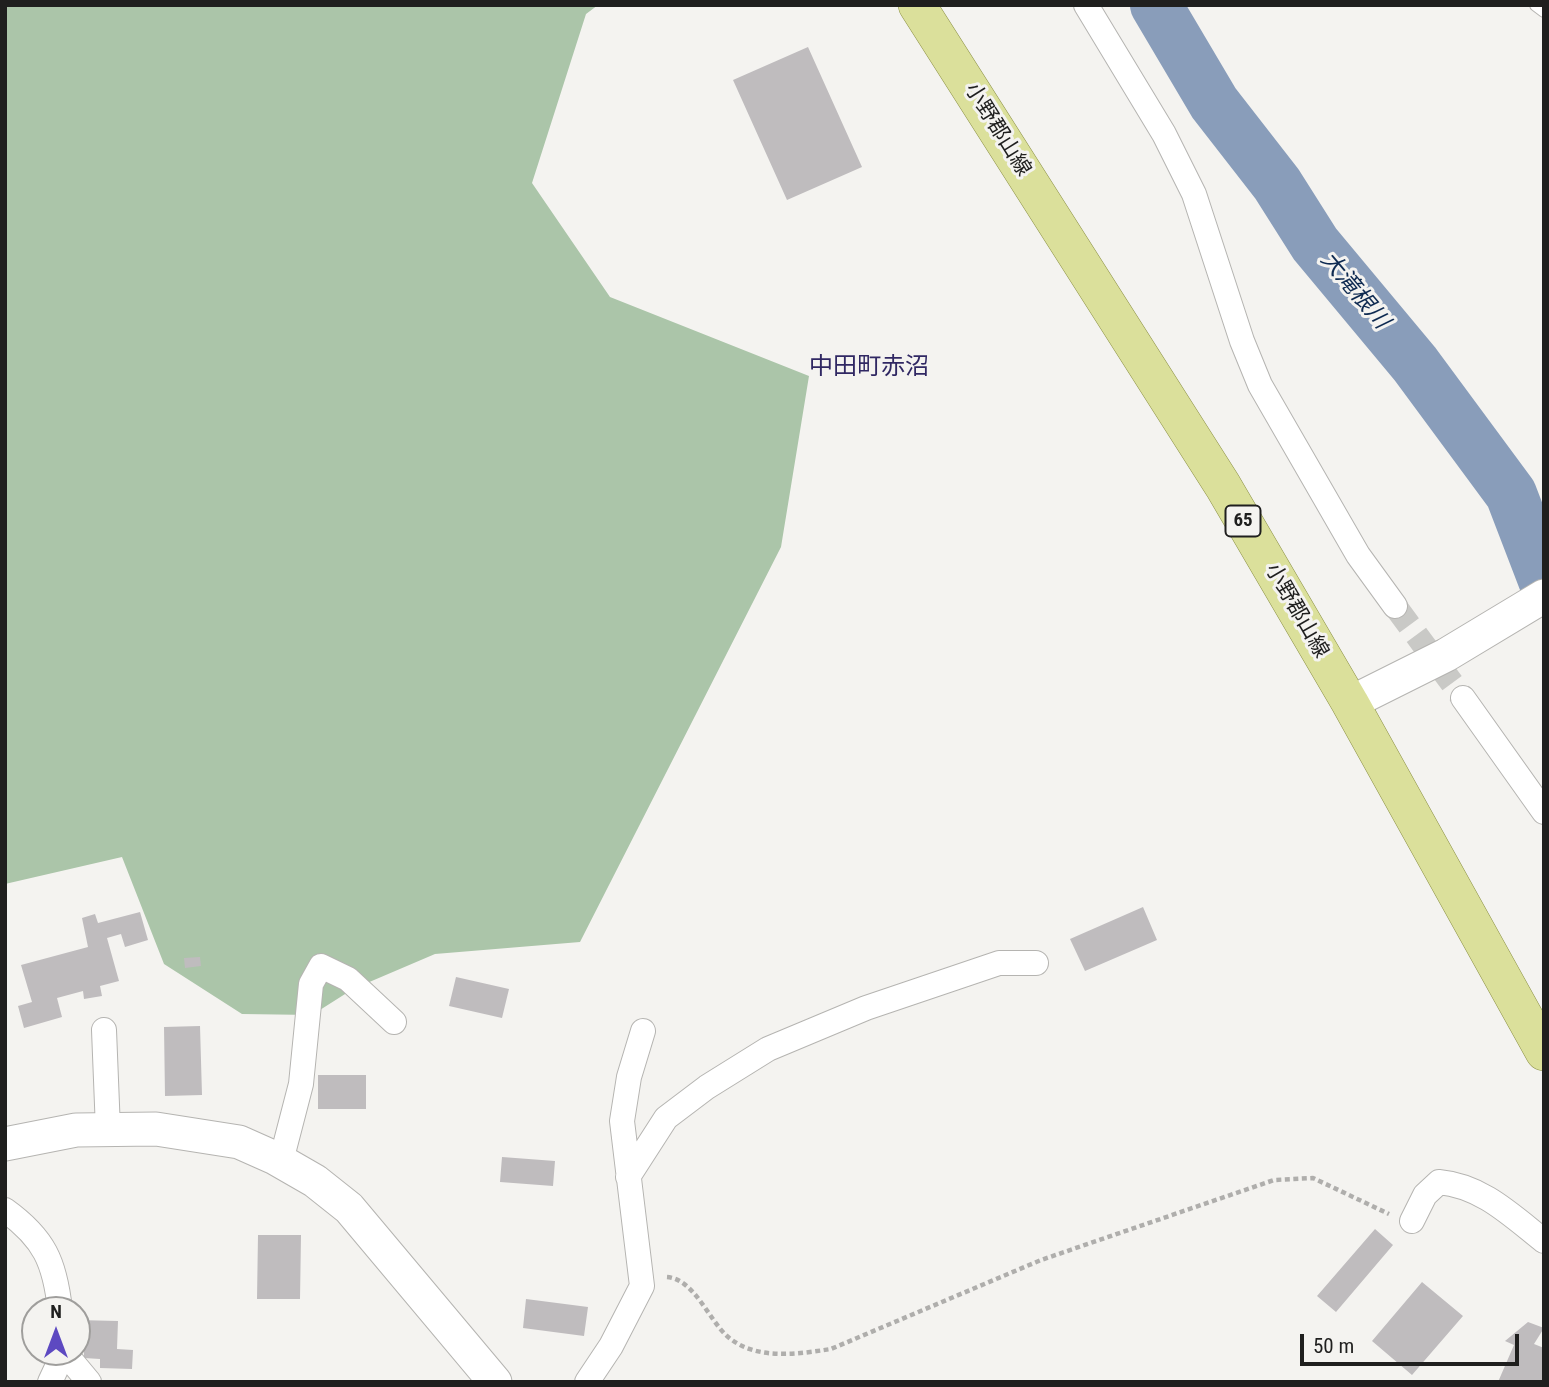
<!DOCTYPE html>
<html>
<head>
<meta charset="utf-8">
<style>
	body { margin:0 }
	#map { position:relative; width:1549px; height:1387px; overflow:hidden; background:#f4f3f0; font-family:"Roboto Condensed",sans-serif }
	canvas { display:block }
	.frame { position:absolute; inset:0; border:7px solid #1f1f1e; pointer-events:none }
	.north { position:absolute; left:21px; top:1296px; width:70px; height:70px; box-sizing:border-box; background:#f4f3f0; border:2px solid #9f9e9c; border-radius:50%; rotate:0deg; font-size:19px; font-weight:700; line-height:28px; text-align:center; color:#1f1f1e }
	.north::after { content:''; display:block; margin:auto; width:24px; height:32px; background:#5d49c1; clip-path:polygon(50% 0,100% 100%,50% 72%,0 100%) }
	.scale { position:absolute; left:1300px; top:1334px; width:219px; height:32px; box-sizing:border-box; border:4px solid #1f1f1e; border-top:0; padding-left:9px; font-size:21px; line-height:24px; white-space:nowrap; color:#1f1f1e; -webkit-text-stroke:5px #f4f3f0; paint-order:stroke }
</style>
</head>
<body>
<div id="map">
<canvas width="1549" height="1387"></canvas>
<div class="frame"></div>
<div class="north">N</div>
<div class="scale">50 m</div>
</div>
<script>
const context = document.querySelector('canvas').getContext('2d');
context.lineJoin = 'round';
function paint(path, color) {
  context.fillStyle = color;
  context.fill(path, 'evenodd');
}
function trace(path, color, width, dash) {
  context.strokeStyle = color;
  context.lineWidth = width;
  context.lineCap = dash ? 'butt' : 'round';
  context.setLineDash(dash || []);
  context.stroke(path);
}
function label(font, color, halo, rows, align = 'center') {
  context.font = font + ' "Roboto Condensed","Noto Sans JP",sans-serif';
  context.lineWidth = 6;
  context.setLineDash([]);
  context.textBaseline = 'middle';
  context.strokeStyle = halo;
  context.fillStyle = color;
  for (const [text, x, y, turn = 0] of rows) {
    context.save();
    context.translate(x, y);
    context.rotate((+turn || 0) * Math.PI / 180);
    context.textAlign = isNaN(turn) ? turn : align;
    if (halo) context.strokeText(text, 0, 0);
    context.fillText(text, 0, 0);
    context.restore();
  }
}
paint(new Path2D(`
	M5 5H598L586 14 532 183 610 297 809 376 781 547 580 942 435 954 353 989 312 1015 242 1014 164 964 122 857 5 884Z`), '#abc5a9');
trace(new Path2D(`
	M1156 5 1214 103 1277 184 1315 244 1415 364 1511 494 1544 580`), '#899dba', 52);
paint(new Path2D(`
	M808 47 862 167 787 200 733 80Z
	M1143 907 1157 940 1085 971 1070 939Z
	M140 912 148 940 125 947 121 934 107 938 119 981 100 986 102 996 84 999 83 991 57 998 62 1017 24 1028 18 1006 32 1002 21 965 88 947 82 918 95 914 98 923Z
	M200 957 201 966 185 968 184 958Z
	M456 977 509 989 502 1018 449 1006Z
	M200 1026 202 1095 165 1096 164 1027Z
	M318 1075H366V1109H318Z
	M502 1157 555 1161 553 1186 500 1182Z
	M1375 1229 1393 1245 1336 1312 1317 1296Z
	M258 1235H301L300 1299H257Z
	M1422 1282 1463 1316 1412 1375 1372 1341Z
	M526 1299 588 1307 584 1336 523 1328Z
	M77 1320 118 1321 117 1349 133 1350 132 1369 100 1368V1359L84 1358V1336H77Z
	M1528 1322 1544 1328 1534 1344 1544 1348V1382H1498L1514 1345 1505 1341Z`), '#bfbcbe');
trace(new Path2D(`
	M1395 606 1463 698`), '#c9c9c6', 24, [24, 12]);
const lane = new Path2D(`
	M1536 5 1544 11`);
const street = new Path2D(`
	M1086 5 1164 134 1194 194 1242 341 1260 385 1358 555 1395 606
	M1463 698 1544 812
	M104 1030 108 1130
	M281 1161 301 1084 311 984 321 966 348 979 394 1022
	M628 1177 666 1118 707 1087 768 1049 866 1008 999 963H1036
	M5 1210C44 1238 55 1262 60 1310
	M1412 1221 1425 1195 1439 1182C1482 1186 1511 1215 1544 1241
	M64 1352 89 1382
	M50 1382 64 1352
	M587 1382 611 1346 642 1286 622 1121 629 1077 643 1031`);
const secondary = new Path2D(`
	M1350 703 1446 655 1544 596
	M5 1144 76 1130 156 1129 239 1142 275 1158 315 1181 349 1208 495 1382`);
const primary = new Path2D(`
	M917 5 1223 486 1350 703 1544 1052`);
trace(lane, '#b5b4b1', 14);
trace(street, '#b5b4b1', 26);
trace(secondary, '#b5b4b1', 35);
trace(primary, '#8a8f44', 38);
trace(new Path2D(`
	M667 1277C694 1279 709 1320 727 1336 755 1361 798 1354 831 1349L1041 1260 1274 1180 1313 1178 1389 1214`), '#afaeac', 4.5, [5, 3.5]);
trace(lane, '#fff', 12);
trace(street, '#fff', 24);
trace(secondary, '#fff', 33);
trace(primary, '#dbe09b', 37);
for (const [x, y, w] of [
	[1243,521,35]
]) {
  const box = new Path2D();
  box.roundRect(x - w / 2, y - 15.5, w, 31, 5);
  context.fillStyle = '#f4f3f0';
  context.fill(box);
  trace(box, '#1f1f1e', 2);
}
label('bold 19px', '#1f1f1e', null, [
	["65",1243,521]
]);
label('21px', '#1f1f1e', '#f4f3f0', [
	["小野郡山線",997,130,58],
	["小野郡山線",1296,611,60]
]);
label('italic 23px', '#0e2a51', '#f4f3f0', [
	["大滝根川",1354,291,50]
]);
label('24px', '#302863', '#f4f3f0', [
	["中田町赤沼",869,368]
]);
</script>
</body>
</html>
